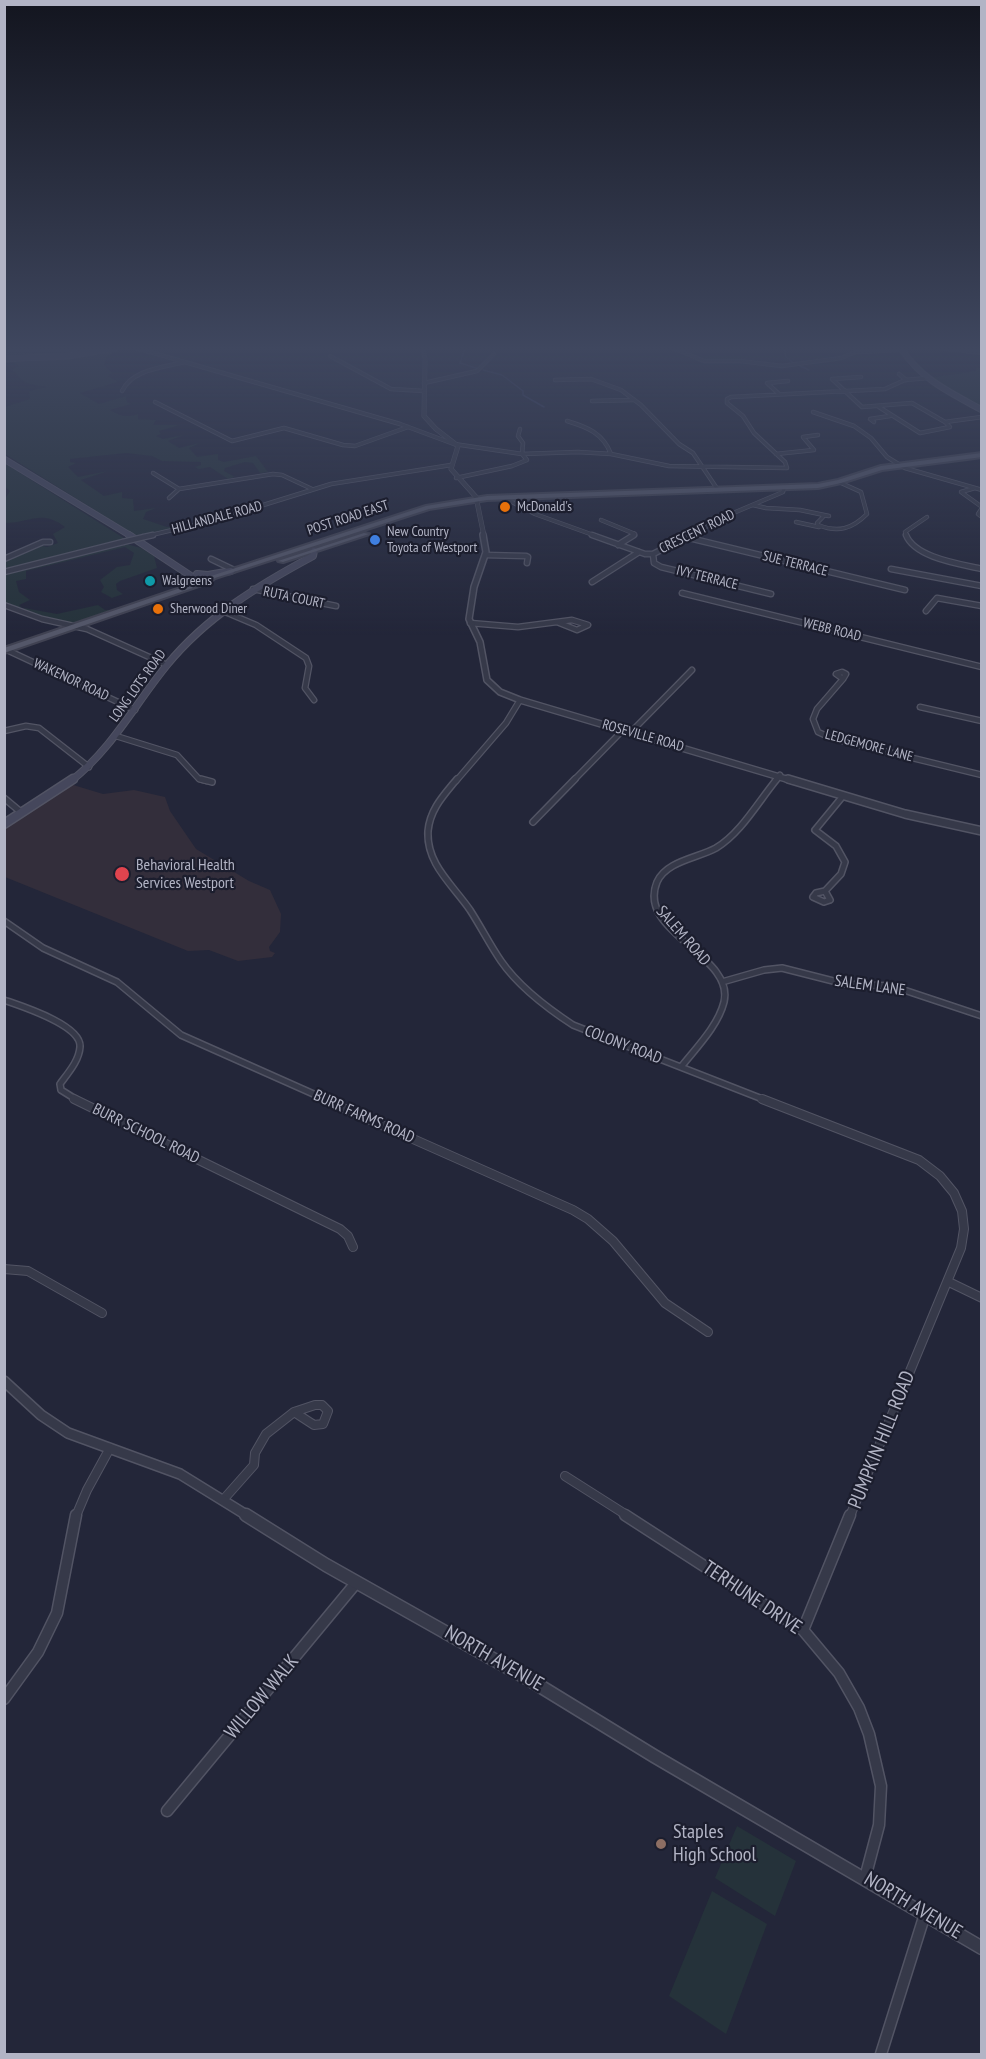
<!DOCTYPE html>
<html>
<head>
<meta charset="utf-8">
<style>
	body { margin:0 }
	#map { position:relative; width:986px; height:2059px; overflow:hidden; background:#232639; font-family:"PT Sans Narrow",sans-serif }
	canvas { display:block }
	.frame { position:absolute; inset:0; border:6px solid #b2b4c5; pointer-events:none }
</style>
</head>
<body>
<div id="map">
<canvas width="986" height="2059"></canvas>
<div class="frame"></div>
</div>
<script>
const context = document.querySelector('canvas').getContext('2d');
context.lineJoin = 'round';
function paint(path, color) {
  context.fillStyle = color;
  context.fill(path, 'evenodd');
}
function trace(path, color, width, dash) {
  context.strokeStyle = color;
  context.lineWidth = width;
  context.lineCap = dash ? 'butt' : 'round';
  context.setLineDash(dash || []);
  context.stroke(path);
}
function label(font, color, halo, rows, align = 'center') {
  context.font = font + ' "PT Sans Narrow",sans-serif';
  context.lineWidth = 4.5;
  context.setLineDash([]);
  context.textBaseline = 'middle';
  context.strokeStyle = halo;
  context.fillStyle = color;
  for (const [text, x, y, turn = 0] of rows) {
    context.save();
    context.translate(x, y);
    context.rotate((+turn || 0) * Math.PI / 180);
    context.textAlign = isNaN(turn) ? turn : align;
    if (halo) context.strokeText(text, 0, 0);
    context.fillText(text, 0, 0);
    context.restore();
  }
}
paint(new Path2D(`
	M70 784 103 794 134 790 165 797 170 811 196 849 249 881 270 890 281 914 280 932 269 947 270 951 275 953 272 957 238 961 209 950 188 951 5 877 4 827Z`), '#332e3b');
paint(new Path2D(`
	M4 348H75L81 355 4 357Z
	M122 349 107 356 104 365 112 373 108 376 118 382 80 393 99 404 126 396 127 402 131 404 110 410C120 416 127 418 138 414V419L156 420 153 425H180L159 431 161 434 156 436 163 439 184 435 168 441 179 448 200 443 189 448 197 457 218 454V460L224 462 256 456 268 472 260 473 253 463 245 462 225 468 224 471 235 477 228 479 210 467 199 469 195 467 201 465V462L162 461 152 456 126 453 70 459V462L76 463 68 467 78 477 108 471 81 480 104 496 122 492V498L133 499 134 511 156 508 146 512 143 519 167 527H179L138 537 5 454V407L30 399 29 391 46 387C38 385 28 385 22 380 16 376 19 373 11 370L18 366 14 362C49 361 87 355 122 349H127Z
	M976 368H981V407L928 378 976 371Z
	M4 463 127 540 5 570V561L9 558 40 545 47 547 58 543 53 534 65 527C41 509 31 523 5 523V499L10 491 5 487Z
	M126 544 141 548 154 556 157 568 120 581 116 584 117 590 123 594 112 598 101 592 104 587 100 580 117 567 130 565 134 553 125 547 26 571V579L16 581 19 592 30 600 19 605 21 607H16L5 603 4 574Z
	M98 605 105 610H111L74 623H66L24 610V608L57 614Z
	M737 1826 796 1861 775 1916 715 1878Z
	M712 1891 767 1924 726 2034 669 1996Z`), '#25323a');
trace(new Path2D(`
	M465 348 460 363 479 369
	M784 348 786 357 795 364
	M798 365 809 370
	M483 370 502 375 523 391V395L544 407`), '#373d5f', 1.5);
const minorFar4 = new Path2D(`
	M136 348 400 424 454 444 522 454 578 452 611 454 669 466 787 468 785 462 754 433 743 416 727 403V399L731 397 885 389 905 380 928 378
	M673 348 704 361H740L782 366 841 358 856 352 902 350
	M941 348 982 353
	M330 356 391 389 424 391
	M899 374 906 380
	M861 377 832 379 862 407 912 403 945 422
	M555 380 591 379 621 390 641 405 679 444 693 453 718 490
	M424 383 477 371 494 354
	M122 391C133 369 162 368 184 362
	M779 394 767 383 788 381
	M592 401 633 400
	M155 402 232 441 284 428 343 445 355 446 408 427
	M879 407 920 433 950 427 945 422 982 417
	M813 412 854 426 871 438 887 457 905 468 982 490
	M567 421C587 427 603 433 611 454
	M874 422 870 419 890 416
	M776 454 814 450 803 437 818 435
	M153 473 179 489
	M456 478 512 466 527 460 522 454 523 443 518 436 520 429
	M975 488 961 492 982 507
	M169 498 179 489 273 474 282 475 312 489
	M506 499 535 514 596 536
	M753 505 766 508 800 510 829 516 822 515
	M982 508 978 514 982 517
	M823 517 817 523 818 525C838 533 852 529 867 514L861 492 839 482
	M601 520 635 534 632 536
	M796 522 819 527
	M147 536 215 520 331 484 451 465
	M688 536 731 514 783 492 784 488
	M907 536 905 532 927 517`);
const minorFar3 = new Path2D(`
	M592 535 645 554H653L691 535
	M906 535C915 558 961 564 982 569
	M144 537 153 535
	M685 537 905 590
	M618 545 634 535
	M653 554 654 563 661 567 771 594
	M485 555 526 556 528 557 527 563
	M4 559 43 542H50
	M211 559 234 570
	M891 569 982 586
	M4 572 123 542
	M592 582 639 552
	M253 589 336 606
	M682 593 982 667
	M4 605 42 619 87 629 167 665
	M223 611 256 625 306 658 309 666 305 688 314 700
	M926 611 937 598 982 606
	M470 623 518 627 572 620 588 625 577 630 557 622
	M7 650 135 710
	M842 672 846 674 843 679 836 674Z
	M843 679 817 709 813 719 818 732 831 738 982 775
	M920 707 982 721
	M4 731 26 726 39 728 89 767
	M631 732 692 670
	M116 736 177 755 199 779 207 781
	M456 781 506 723 520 700
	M573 781 623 730
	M775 781 780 775`);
const minorFar2 = new Path2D(`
	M201 779 212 782
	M457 779C444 795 430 809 428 831 426 864 453 885 470 910 481 927 490 945 501 961 519 987 547 1008 573 1025L765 1100
	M4 798 22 813
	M533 822 575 779
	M825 891 830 900 824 902 813 897 816 893Z
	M825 891 841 874 845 862 836 846 815 830 843 796
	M4 921 43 948 117 982 181 1035 327 1100
	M722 982 764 970 782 968 845 984 892 986 982 1016
	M4 1000C21 1006 82 1025 80 1047 79 1061 68 1073 60 1084L61 1090 77 1100
	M681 1067C696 1048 718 1026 724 1002 735 955 636 933 657 882 666 861 698 858 716 848 741 833 758 802 777 779`);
const minorFar1 = new Path2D(`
	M74 1099 340 1229 348 1236 353 1247
	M323 1099 573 1210 588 1219 613 1241 665 1303 708 1332
	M762 1099 919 1160 940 1176 954 1193 962 1211 964 1229 961 1248 850 1516
	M4 1269 28 1271 102 1313
	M951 1283 982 1298
	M315 1405H322L328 1411 323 1424 314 1425 294 1412Z
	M565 1476 628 1516
	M223 1500 254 1465 255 1453 266 1434 294 1412
	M76 1516 87 1490 110 1448`);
const minor = new Path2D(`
	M625 1515 803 1630 839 1673 859 1708 869 1734 881 1786 879 1825 865 1878
	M803 1630 850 1515
	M4 1699 38 1652 57 1613 76 1515
	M167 1811 356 1583
	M881 2054 925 1914`);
const tertiaryFar4 = new Path2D(`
	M423 348 425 359 424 416 436 429 458 446 451 469 476 497 484 536`);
const tertiaryFar3 = new Path2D(`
	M483 535 486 552 474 587 469 619 480 642 487 680 500 692 520 700 793 781`);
const tertiaryFar2 = new Path2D(`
	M788 779 905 814 982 831`);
const tertiaryFar1 = new Path2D(`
	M4 1381 41 1415 68 1433 180 1474 248 1516`);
const tertiary = new Path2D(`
	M246 1515 326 1565 530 1680 654 1756 982 1948`);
const secondaryFar2 = new Path2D(`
	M901 348C920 379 951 393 982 410
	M4 359 68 356 115 348
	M4 459 131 536`);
const secondaryFar1 = new Path2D(`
	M129 535 194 578 204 582
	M197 574 208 575 231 571
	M71 781C112 749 135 704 167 665 206 617 259 585 313 556L314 551`);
const secondary = new Path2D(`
	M4 824 73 779`);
const primary = new Path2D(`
	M982 453V457L882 470 841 483 818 488 487 500 429 509 215 578 210 582 4 653V648L201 581 211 576 426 506 487 496 818 484 838 480 881 466Z
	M364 533 369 534 283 562 278 561Z`);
trace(minorFar4, '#525464', 4.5);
trace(minorFar3, '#525464', 7);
trace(minorFar2, '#525464', 8);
trace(minorFar1, '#525464', 10);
trace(minor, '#525464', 13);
trace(tertiaryFar4, '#525464', 5);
trace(tertiaryFar3, '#525464', 8);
trace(tertiaryFar2, '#525464', 10);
trace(tertiaryFar1, '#525464', 12);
trace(tertiary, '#525464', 15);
trace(secondaryFar2, '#525464', 7);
trace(secondaryFar1, '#525464', 8);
trace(secondary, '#525464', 11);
trace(primary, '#404252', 4);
trace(minorFar4, '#363949', 3);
trace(minorFar3, '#363949', 4.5);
trace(minorFar2, '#363949', 5);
trace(minorFar1, '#363949', 8);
trace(minor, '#363949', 10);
trace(tertiaryFar4, '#363949', 4);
trace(tertiaryFar3, '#363949', 5);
trace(tertiaryFar2, '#363949', 7);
trace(tertiaryFar1, '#363949', 9);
trace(tertiary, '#363949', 12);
trace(secondaryFar2, '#45475c', 5);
trace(secondaryFar1, '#45475c', 6);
trace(secondary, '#45475c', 8);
paint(primary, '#545769');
const minorBridge = new Path2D(`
	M123 542 144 537`);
trace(minorBridge, '#525464', 7, []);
trace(minorBridge, '#363949', 4.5);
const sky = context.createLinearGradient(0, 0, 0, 636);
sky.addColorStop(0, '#13151f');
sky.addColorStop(0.55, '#3f475f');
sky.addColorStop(1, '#3f475f00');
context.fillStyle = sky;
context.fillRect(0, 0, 986, 636);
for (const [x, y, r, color] of [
	[505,507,6,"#e8710a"],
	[375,540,6,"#3f7fe0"],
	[150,581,6,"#0f9aa8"],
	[158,609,6,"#e8710a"],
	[122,874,8,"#e0444e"],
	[661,1844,6,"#8d6e63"]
]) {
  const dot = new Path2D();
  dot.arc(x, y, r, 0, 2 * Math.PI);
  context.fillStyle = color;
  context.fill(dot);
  trace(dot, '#1c1e2e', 2);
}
label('14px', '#b2b4c5', '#1c1e2e', [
	["McDonald's",517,507],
	["New Country",387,532],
	["Toyota of Westport",387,548],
	["Walgreens",162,581],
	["Sherwood Diner",170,609]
], 'left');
label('14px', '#b2b4c5', '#1c1e2e', [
	["HILLANDALE ROAD",217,518,-15],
	["POST ROAD EAST",348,518,-18],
	["CRESCENT ROAD",697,532,-26],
	["SUE TERRACE",795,564,14],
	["IVY TERRACE",707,578,14],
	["RUTA COURT",294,598,12],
	["WEBB ROAD",832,630,14],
	["WAKENOR ROAD",71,680,25],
	["LONG LOTS ROAD",138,686,-54],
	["ROSEVILLE ROAD",643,736,16],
	["LEDGEMORE LANE",869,746,15]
]);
label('16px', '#b2b4c5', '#1c1e2e', [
	["Behavioral Health",136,865],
	["Services Westport",136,883]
], 'left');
label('16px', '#b2b4c5', '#1c1e2e', [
	["SALEM ROAD",683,936,49],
	["SALEM LANE",870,986,8],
	["COLONY ROAD",623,1045,21],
	["BURR FARMS ROAD",364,1117,24],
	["BURR SCHOOL ROAD",146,1134,26]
]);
label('20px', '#b2b4c5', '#1c1e2e', [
	["PUMPKIN HILL ROAD",882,1440,-68],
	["TERHUNE DRIVE",752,1598,34],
	["NORTH AVENUE",494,1659,30],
	["WILLOW WALK",262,1697,-50],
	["NORTH AVENUE",913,1906,31]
]);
label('20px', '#b2b4c5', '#1c1e2e', [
	["Staples",673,1832],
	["High School",673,1855]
], 'left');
</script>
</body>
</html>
